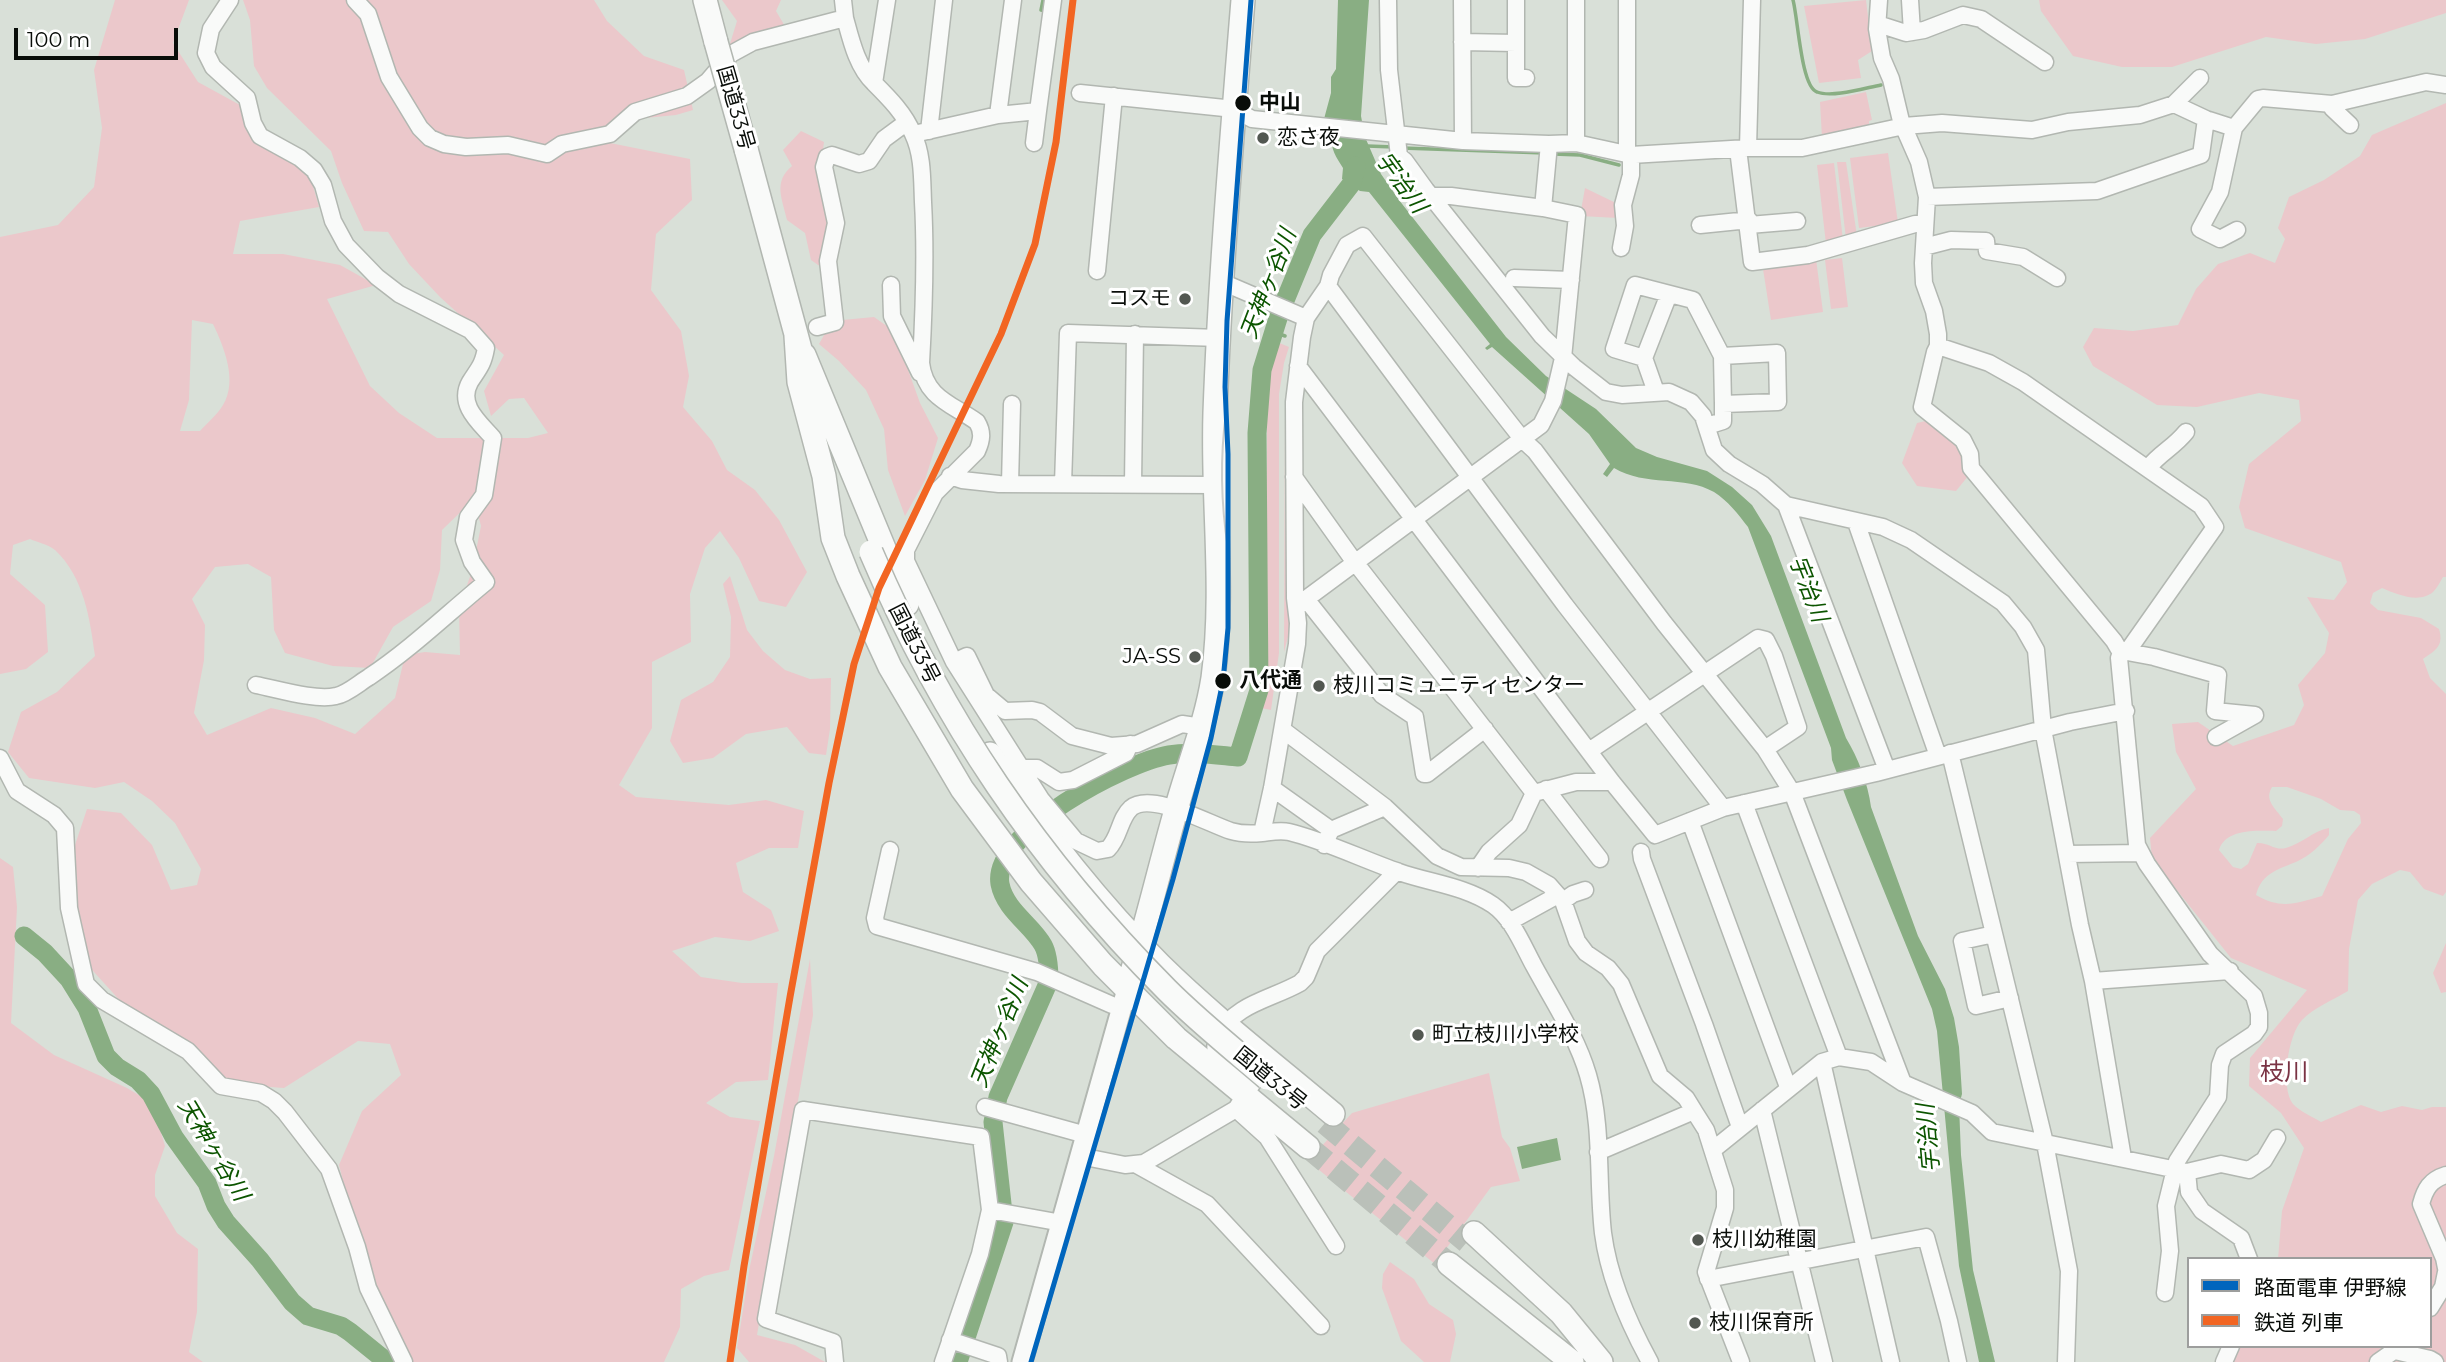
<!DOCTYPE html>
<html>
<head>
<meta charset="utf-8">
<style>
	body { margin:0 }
	#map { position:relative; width:2446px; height:1362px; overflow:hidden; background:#d9e0d8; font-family:Montserrat,"Noto Sans JP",sans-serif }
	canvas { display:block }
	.legend { position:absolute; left:2187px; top:1257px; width:245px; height:91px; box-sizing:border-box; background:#fff; border:2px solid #9d9e9d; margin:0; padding:9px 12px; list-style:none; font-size:21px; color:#090d09 }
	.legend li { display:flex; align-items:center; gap:14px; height:35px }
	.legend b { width:35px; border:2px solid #9d9e9d }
	.scale { position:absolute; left:14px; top:28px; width:164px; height:32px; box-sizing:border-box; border:4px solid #090d09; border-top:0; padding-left:9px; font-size:21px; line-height:24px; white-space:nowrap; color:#090d09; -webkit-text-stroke:5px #fff; paint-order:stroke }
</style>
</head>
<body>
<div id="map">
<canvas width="2446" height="1362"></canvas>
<ul class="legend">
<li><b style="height:9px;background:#0065bd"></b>路面電車 伊野線</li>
<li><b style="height:9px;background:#f26522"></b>鉄道 列車</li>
</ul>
<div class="scale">100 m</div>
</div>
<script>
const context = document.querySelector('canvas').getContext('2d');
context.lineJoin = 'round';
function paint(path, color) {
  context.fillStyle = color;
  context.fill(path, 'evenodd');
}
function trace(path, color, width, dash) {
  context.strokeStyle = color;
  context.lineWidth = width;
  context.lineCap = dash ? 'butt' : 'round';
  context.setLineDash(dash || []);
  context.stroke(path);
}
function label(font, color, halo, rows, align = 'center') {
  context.font = font + ' Montserrat,"Noto Sans JP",sans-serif';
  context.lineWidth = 6;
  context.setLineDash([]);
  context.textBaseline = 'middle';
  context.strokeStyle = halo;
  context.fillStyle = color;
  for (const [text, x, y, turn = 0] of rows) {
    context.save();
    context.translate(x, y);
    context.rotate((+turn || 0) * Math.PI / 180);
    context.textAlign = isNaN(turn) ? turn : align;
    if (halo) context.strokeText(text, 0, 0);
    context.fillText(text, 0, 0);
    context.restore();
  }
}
paint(new Path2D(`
	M115 0H189L173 43 198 82 251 111 260 131 309 172 319 207 240 221 233 254H283L340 265 376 285 327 299 370 386 399 413 437 438H528L548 433 524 398 509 399 491 416 484 391 504 355 440 297 409 264 388 232 364 231 342 183 331 151 267 88 254 66 250 20 243 0H594L607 21 644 56 684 70 693 110 676 115 635 119 610 143 690 159 692 200 656 234 651 290 681 331 689 376 683 407 712 441 727 470 755 490 779 520 807 572 786 607 759 601 739 558 720 531 705 548 690 594 691 642 652 662V728L619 785 636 797 729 805 766 800 804 811 798 848H769L736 863 743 892 771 910 779 931 750 941 715 937 672 951 701 977 742 983H778L768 1080 736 1082 706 1103 730 1117 760 1121 729 1270 704 1276 681 1289 680 1327 664 1362H412L385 1310 359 1243 339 1165 362 1111 401 1075 390 1044 358 1041 284 1088 230 1084 123 1004 84 961 70 860 87 809 121 813 152 845 171 890 197 885 201 869 175 823 152 801 124 782 95 788 29 778 8 752 21 712 57 692 95 656C90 619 84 577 55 550 49 545 37 542 30 539L13 545 10 574 45 605 48 652 26 669 0 674V237L58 225 94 187 102 128 94 70ZM192 320 213 324C224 347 238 381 223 405 217 415 207 423 200 431H180L189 400ZM474 499 481 526 472 571 459 608 460 655 425 652 405 655 395 698 355 734 315 718 271 708 207 735 194 713 204 660 205 625 192 599 215 567 248 564 271 577 274 630 285 653 333 666 370 668 393 627 431 601 440 570 442 530Z
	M722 0H781L776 11 786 28 729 47 737 21Z
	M1866 0 1872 51 1858 60 1861 78 1819 83 1804 6Z
	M2039 0H2446V13L2365 39 2316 44 2266 37 2172 67H2122L2073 56 2041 11Z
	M1866 92 1872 120 1869 121V127L1822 138 1820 102Z
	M2446 103V577H2443C2440 582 2437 588 2433 592 2419 604 2396 594 2382 588L2373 593 2370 603 2378 610 2421 618 2439 629C2444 646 2436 650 2423 659L2430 678 2446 694V892L2443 896 2424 889 2410 872 2400 870 2372 884 2358 900 2349 949 2348 991C2333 1000 2313 1008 2302 1020 2288 1035 2280 1087 2293 1104 2299 1111 2313 1117 2321 1122L2361 1105 2381 1112 2402 1106 2422 1110 2432 1107H2446V1362H2224L2226 1346H2430V1259H2278L2282 1211 2304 1148 2281 1113 2249 1086 2250 1058 2307 990 2231 958 2152 859 2150 838 2196 789 2176 752 2172 724 2198 722 2233 746 2294 725 2304 705 2298 685 2325 653 2329 633 2307 597 2334 600 2347 582 2341 562 2245 528 2239 507 2249 464 2301 421 2299 400 2259 393 2197 407 2157 405 2093 366 2083 347 2094 328 2133 331 2178 325 2196 289 2218 264 2250 253 2275 263 2285 239 2278 228 2289 197 2324 180 2360 156 2372 135ZM2272 787H2287L2321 799 2340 810 2354 811 2360 815 2361 823 2348 839 2322 896C2296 903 2282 910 2256 895 2262 872 2280 869 2298 861 2309 856 2321 845 2329 835V828C2313 831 2301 844 2286 848 2275 851 2268 842 2257 843L2248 864 2241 869 2233 867 2219 850C2226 828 2258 831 2276 831L2282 826 2283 819C2275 808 2264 800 2272 787Z
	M801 131 824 142 820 172 834 224 828 272 811 260 805 233 787 220C782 198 773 182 792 166L783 150Z
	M1888 153 1898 223 1859 228 1850 158Z
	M1837 162H1846L1857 236 1846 239Z
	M1834 163 1843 240 1826 244 1817 165Z
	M1585 188 1618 204V218L1580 216Z
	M1842 258 1848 307 1831 309 1825 260Z
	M1816 259 1823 312 1771 320 1763 269Z
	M874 317 894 331 920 403 938 438 925 480 905 516 888 470 884 429 866 390 839 361 819 344 832 321Z
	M1277 342 1289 347 1284 363 1279 394V653L1271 710 1261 708 1260 703C1270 624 1264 543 1267 463 1268 422 1264 382 1277 342Z
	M1295 348 1290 438V629L1284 652 1285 413 1289 367Z
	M1930 420 1964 443 1973 470 1956 491 1917 486 1902 463 1917 423Z
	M730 576 747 630 763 651 785 670 810 679 831 678 830 729 826 755 809 753 787 727 746 734 713 758 683 763 670 741 681 700 713 682 730 657 731 617 723 584Z
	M0 858 13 867 17 907 11 1023 54 1055 127 1088 152 1103 165 1146 155 1175V1196L177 1233 198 1249 197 1312 189 1352 203 1362H0Z
	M2446 943V992L2441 993 2433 973Z
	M810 959 813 1015 757 1335 795 1345 825 1362H749L737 1348 750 1266 774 1156Z
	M1489 1073 1502 1137 1510 1148 1520 1181 1491 1187 1435 1264 1308 1161 1352 1113Z
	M1390 1262 1414 1279 1429 1304 1453 1320 1456 1334 1450 1362H1424L1401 1341 1382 1288 1383 1274Z`), '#ebc8cb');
paint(new Path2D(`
	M1338 0H1369L1361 116 1365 137 1381 174 1399 200 1506 337 1546 376 1596 409 1636 448 1657 457 1707 471 1732 487 1752 505 1771 536 1846 738C1858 758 1868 783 1871 807L1918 936 1945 989 1954 1018 1959 1047 1962 1094 1959 1105 1961 1155 1973 1270 1995 1362H1979L1959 1266 1937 1031 1932 1009 1847 800 1832 760 1831 748 1748 527C1738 514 1728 501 1714 492 1684 475 1646 487 1614 468L1607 477 1603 474 1610 464 1589 434 1492 347 1487 350 1485 348 1490 344 1369 192 1360 191 1342 179 1343 168C1337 158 1329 148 1333 136L1324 119 1331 93V77L1336 69Z
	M1557 1138 1561 1160 1522 1169 1517 1147Z`), '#89ae83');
trace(new Path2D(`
	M1043 0 1041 10 1046 11
	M1793 0C1798 18 1801 87 1817 92 1832 98 1865 88 1881 85
	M1367 146 1394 147
	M1402 148 1545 153
	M1553 154 1580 155 1619 165
	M1274 332 1285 336`), '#89ae83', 3.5);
trace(new Path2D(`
	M24 936 45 953 69 979 87 1008 106 1056 117 1067 138 1080 151 1094 174 1137 207 1183 216 1206 226 1222 260 1260 292 1302 308 1316 341 1326 350 1332 387 1362
	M958 1362 1004 1222 993 1122 998 1097 1049 981C1049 971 1048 954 1043 945 1032 925 1005 910 1000 884 991 832 1126 762 1169 755 1191 751 1216 755 1238 757L1259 690 1257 433 1262 370 1279 315 1312 235 1352 183 1356 166`), '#89ae83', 19);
trace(new Path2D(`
	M1325 1123 1467 1242
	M1308 1147 1449 1264`), '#bac0b9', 23, [23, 11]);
const minor = new Path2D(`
	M230 0 211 29 206 53 213 67 247 98 253 123 260 136 300 158 314 170 323 185 333 221 346 245 377 277 399 294 470 330 486 348C483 365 479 368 470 382 457 405 480 423 493 438L484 495 468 517 464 540 472 562 486 582C447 614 411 649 369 677 359 683 347 694 336 696 316 701 277 689 256 685
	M355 0 368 14 389 77 420 128 430 138 444 144 466 147 508 145 547 154 562 144 610 134 635 112 687 96 708 81 731 54 753 42 845 18 843 0
	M887 0 874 83C889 98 905 114 913 134 923 155 922 179 923 202 926 256 924 310 921 363 925 398 952 404 977 422 983 432 982 440 977 451L935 493 906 550V561L954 662 1041 799 1076 841 1097 851 1108 849C1120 837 1119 819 1131 808 1151 791 1209 824 1231 831 1241 834 1252 834 1262 833 1271 832 1280 830 1289 832 1323 840 1364 860 1399 872 1430 883 1465 886 1493 905 1513 919 1523 946 1534 966 1553 1001 1577 1037 1588 1075 1603 1126 1597 1181 1603 1233 1609 1279 1628 1322 1650 1362
	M1388 0 1389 70 1399 156 1405 161 1426 190 1542 336 1574 367 1606 392 1622 395 1669 392 1691 402 1703 416 1714 450 1729 464 1762 484 1786 505 1883 527 1911 540 2003 603 2023 627 2036 650 2043 729 2080 925 2093 981 2123 1158
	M1462 0 1463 141
	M1516 0V78H1526
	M1627 0V154
	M1879 0 1877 29 1882 58 1891 79 1901 121 1919 162 1927 197 1923 263 1924 283 1934 311 1938 334V346L1935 352 1922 407 1963 440 1970 454 1971 468 2114 641 2121 653 2119 658 2137 845 2147 864 2210 954 2254 996 2259 1013V1027L2254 1034 2224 1054 2220 1065 2218 1097 2177 1161 2166 1206 2170 1251 2165 1293
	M1910 0 1912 32
	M845 18C851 40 857 67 874 83
	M1878 24 1906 33 1924 30 1963 15 1981 19 2045 62
	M1462 42 1516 43
	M1080 93 1234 109 1252 119 1463 141 1549 144 1576 143 1631 155 1748 148H1802L1904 126 1942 123 2032 130 2068 122 2140 115 2174 104 2206 119 2234 128 2258 99 2263 98 2332 104 2426 82 2446 85
	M2174 104 2200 78
	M2332 104V108L2350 125
	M998 115 1013 0
	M2234 128 2220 192 2200 229 2220 239 2237 230
	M929 131 944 0
	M914 134 998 115 1038 111 1053 0
	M1034 143 1038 111
	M1576 143V0
	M1748 148 1752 0
	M1738 149 1752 262 1808 255 1915 224H1924
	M1430 196H1451L1543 208
	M1927 197 2097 191 2201 155 2206 119
	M1700 225 1749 220
	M1749 225 1797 221
	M1924 247 1951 240 1986 241 1987 251 2023 257 2057 278
	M1621 248 1625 226 1623 205 1631 175V155
	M1097 271 1114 96
	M1514 278 1571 280
	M1222 282 1306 318
	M891 285 892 316 920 373
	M1328 286 1565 605 1723 808
	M817 327 835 322 828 261 836 223 824 167 827 157 832 155 859 164 869 161 884 139 907 122
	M1938 346 1989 363 2023 382 2201 506 2215 527 2127 652 2121 653
	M1722 356 1723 404
	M1644 358 1669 294
	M1298 366 1612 782 1655 835 1723 808 1876 773 2070 722 2126 711
	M1656 392 1644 358 1614 349 1635 285 1693 300 1722 356 1777 353 1778 402 1723 404V421L1707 426
	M2148 468C2161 452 2173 448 2186 432
	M950 476 962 480 999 484 1215 485
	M1294 477 1351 557 1534 793
	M1010 484 1012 404
	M1063 484 1068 333 1219 338
	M1133 484 1135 334
	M1786 505 1887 770
	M1856 522 1938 756
	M1295 598 1306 599 1541 425 1553 401 1563 358 1577 215 1543 208 1549 144
	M1306 599 1382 695 1415 717 1424 774H1427L1485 729
	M2127 652 2154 657 2218 675 2215 711 2255 715 2216 737
	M954 662 967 656 986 695 1005 711 1032 710 1040 712 1072 736 1111 746 1137 744 1182 724 1202 727
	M1283 730 1385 807 1437 856 1461 867 1509 868 1526 872 1549 885 1563 901 1577 941 1586 953 1608 968 1621 984 1660 1076 1686 1098 1694 1111
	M1589 751 1758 638 1766 640 1774 656 1798 727 1765 749 1792 792 1903 1083
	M1950 753 2045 1143 2069 1271 2066 1362
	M0 758 17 791 54 815 65 828 69 908 86 984 102 1000 188 1051 221 1086 261 1093 274 1101 285 1112 329 1169 357 1247 368 1288 404 1362
	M1020 768H1037L1059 782 1073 780 1126 753 1130 744
	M1272 788 1331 830
	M1546 789 1600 859
	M1744 803 1839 1057
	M1690 821 1788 1087
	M1262 833 1272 788 1297 644 1298 623 1295 598 1294 402 1302 337 1306 318 1328 286 1331 275 1347 245 1363 236 1523 440 1535 451 1664 623 1765 749
	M1324 845 1331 830 1385 807
	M890 850 875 918 877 926 1037 972 1112 1005 1122 1007
	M1641 852 1642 859 1704 1024 1740 1127
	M2067 854 2141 853
	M1478 868 1489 852 1519 825 1534 793 1576 782H1612
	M1563 901 1573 894 1585 890
	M1509 922 1558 895
	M1994 934 1962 941 1976 1006 2010 998
	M2093 981 2230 971
	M1822 1062 1891 1362
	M985 1107 1086 1135
	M1236 1109 1267 1137 1336 1246
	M1762 1110 1824 1362
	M1714 1149 1822 1062 1839 1057 1871 1062 1903 1083 1972 1113 1992 1132 2187 1172 2189 1192 2202 1211 2241 1238 2249 1259
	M1598 1152 1694 1111 1706 1130 1725 1190V1208L1706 1272 1741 1362
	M1080 1156 1125 1165 1144 1163 1236 1109 1254 1081C1247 1071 1218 1056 1216 1051 1214 1046 1217 1040 1219 1035 1234 1004 1272 999 1300 983L1306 977 1317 951 1397 871
	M1137 1165 1207 1204 1321 1326
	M2187 1172 2221 1164 2249 1170 2264 1160 2277 1138
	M2446 1175C2430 1180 2425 1189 2421 1204L2444 1258 2446 1268
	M990 1210 1062 1223
	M1708 1279 1926 1237 1949 1321 1958 1362
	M2430 1308 2443 1287 2446 1272
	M950 1340 998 1356 999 1362
	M2395 1351 2430 1359 2435 1362
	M835 1362 833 1342 766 1319 803 1110 981 1137 990 1210 980 1254 943 1362
	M2224 1362 2231 1346
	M2378 1362 2401 1346`);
const major = new Path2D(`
	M1022 1362 1127 989`);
const highway = new Path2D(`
	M705 0 716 42
	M746 149 800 349
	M796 336 799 382 824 476 833 538 848 576 890 667 962 789 1031 882 1103 965 1176 1038 1308 1147
	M804 355 907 604
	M990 754C1040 829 1096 901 1160 965 1214 1018 1275 1065 1333 1114
	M1127 989C1145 930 1159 870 1176 810 1188 766 1206 723 1213 678 1225 590 1212 501 1215 413 1220 275 1232 137 1243 0
	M1474 1233 1561 1313 1601 1362
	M1449 1264 1572 1362`);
trace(minor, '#b2b7b1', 19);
trace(major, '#b2b7b1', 23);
trace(highway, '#b2b7b1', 26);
trace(minor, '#f9faf9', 16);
trace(major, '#f9faf9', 19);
trace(highway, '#f9faf9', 23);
trace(new Path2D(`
	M1226 413C1220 457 1221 504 1228 549`), '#caccca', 2);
const highwayBridge = new Path2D(`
	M716 42 746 149
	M871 552C943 721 1038 860 1167 990 1198 1021 1233 1049 1267 1078`);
trace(highwayBridge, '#b2b7b1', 26, []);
trace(highwayBridge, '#f9faf9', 23);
trace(new Path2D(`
	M730 1362 744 1266 790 997 829 783 854 664 879 588 1001 334 1035 244 1056 142 1073 0`), '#f26522', 7);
trace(new Path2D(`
	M1031 1362 1173 879 1211 738 1223 681 1228 628V454L1225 387 1227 321 1251 0`), '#0065bd', 5);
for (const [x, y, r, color] of [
	[1243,103,9,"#090d09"],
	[1263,138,7,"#525751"],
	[1185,299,7,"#525751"],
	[1195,657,7,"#525751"],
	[1223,681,9,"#090d09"],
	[1319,686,7,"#525751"],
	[1418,1035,7,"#525751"],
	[1698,1240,7,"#525751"],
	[1695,1323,7,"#525751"]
]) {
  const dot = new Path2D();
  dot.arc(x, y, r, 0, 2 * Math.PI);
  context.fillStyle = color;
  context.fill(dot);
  trace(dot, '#fff', 2.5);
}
label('bold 21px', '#090d09', '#fff', [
	["中山",1259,103],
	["八代通",1239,681]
], 'left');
label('21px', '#090d09', '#fff', [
	["国道33号",735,108,74],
	["国道33号",914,644,63],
	["国道33号",1270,1079,39]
]);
label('21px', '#090d09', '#fff', [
	["恋さ夜",1277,138],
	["コスモ",1171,299,"right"],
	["JA-SS",1181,657,"right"],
	["枝川コミュニティセンター",1333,686],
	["町立枝川小学校",1432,1035],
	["枝川幼稚園",1712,1240],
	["枝川保育所",1709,1323]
], 'left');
label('italic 23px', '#0c5500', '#fff', [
	["宇治川",1401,183,54],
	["天神ヶ谷川",1269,284,-69],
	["宇治川",1808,589,69],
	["天神ヶ谷川",1000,1033,-68],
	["宇治川",1929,1138,-95],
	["天神ヶ谷川",213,1150,59]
]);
label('24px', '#7a3344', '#fff', [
	["枝川",2284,1073]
]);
</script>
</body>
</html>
